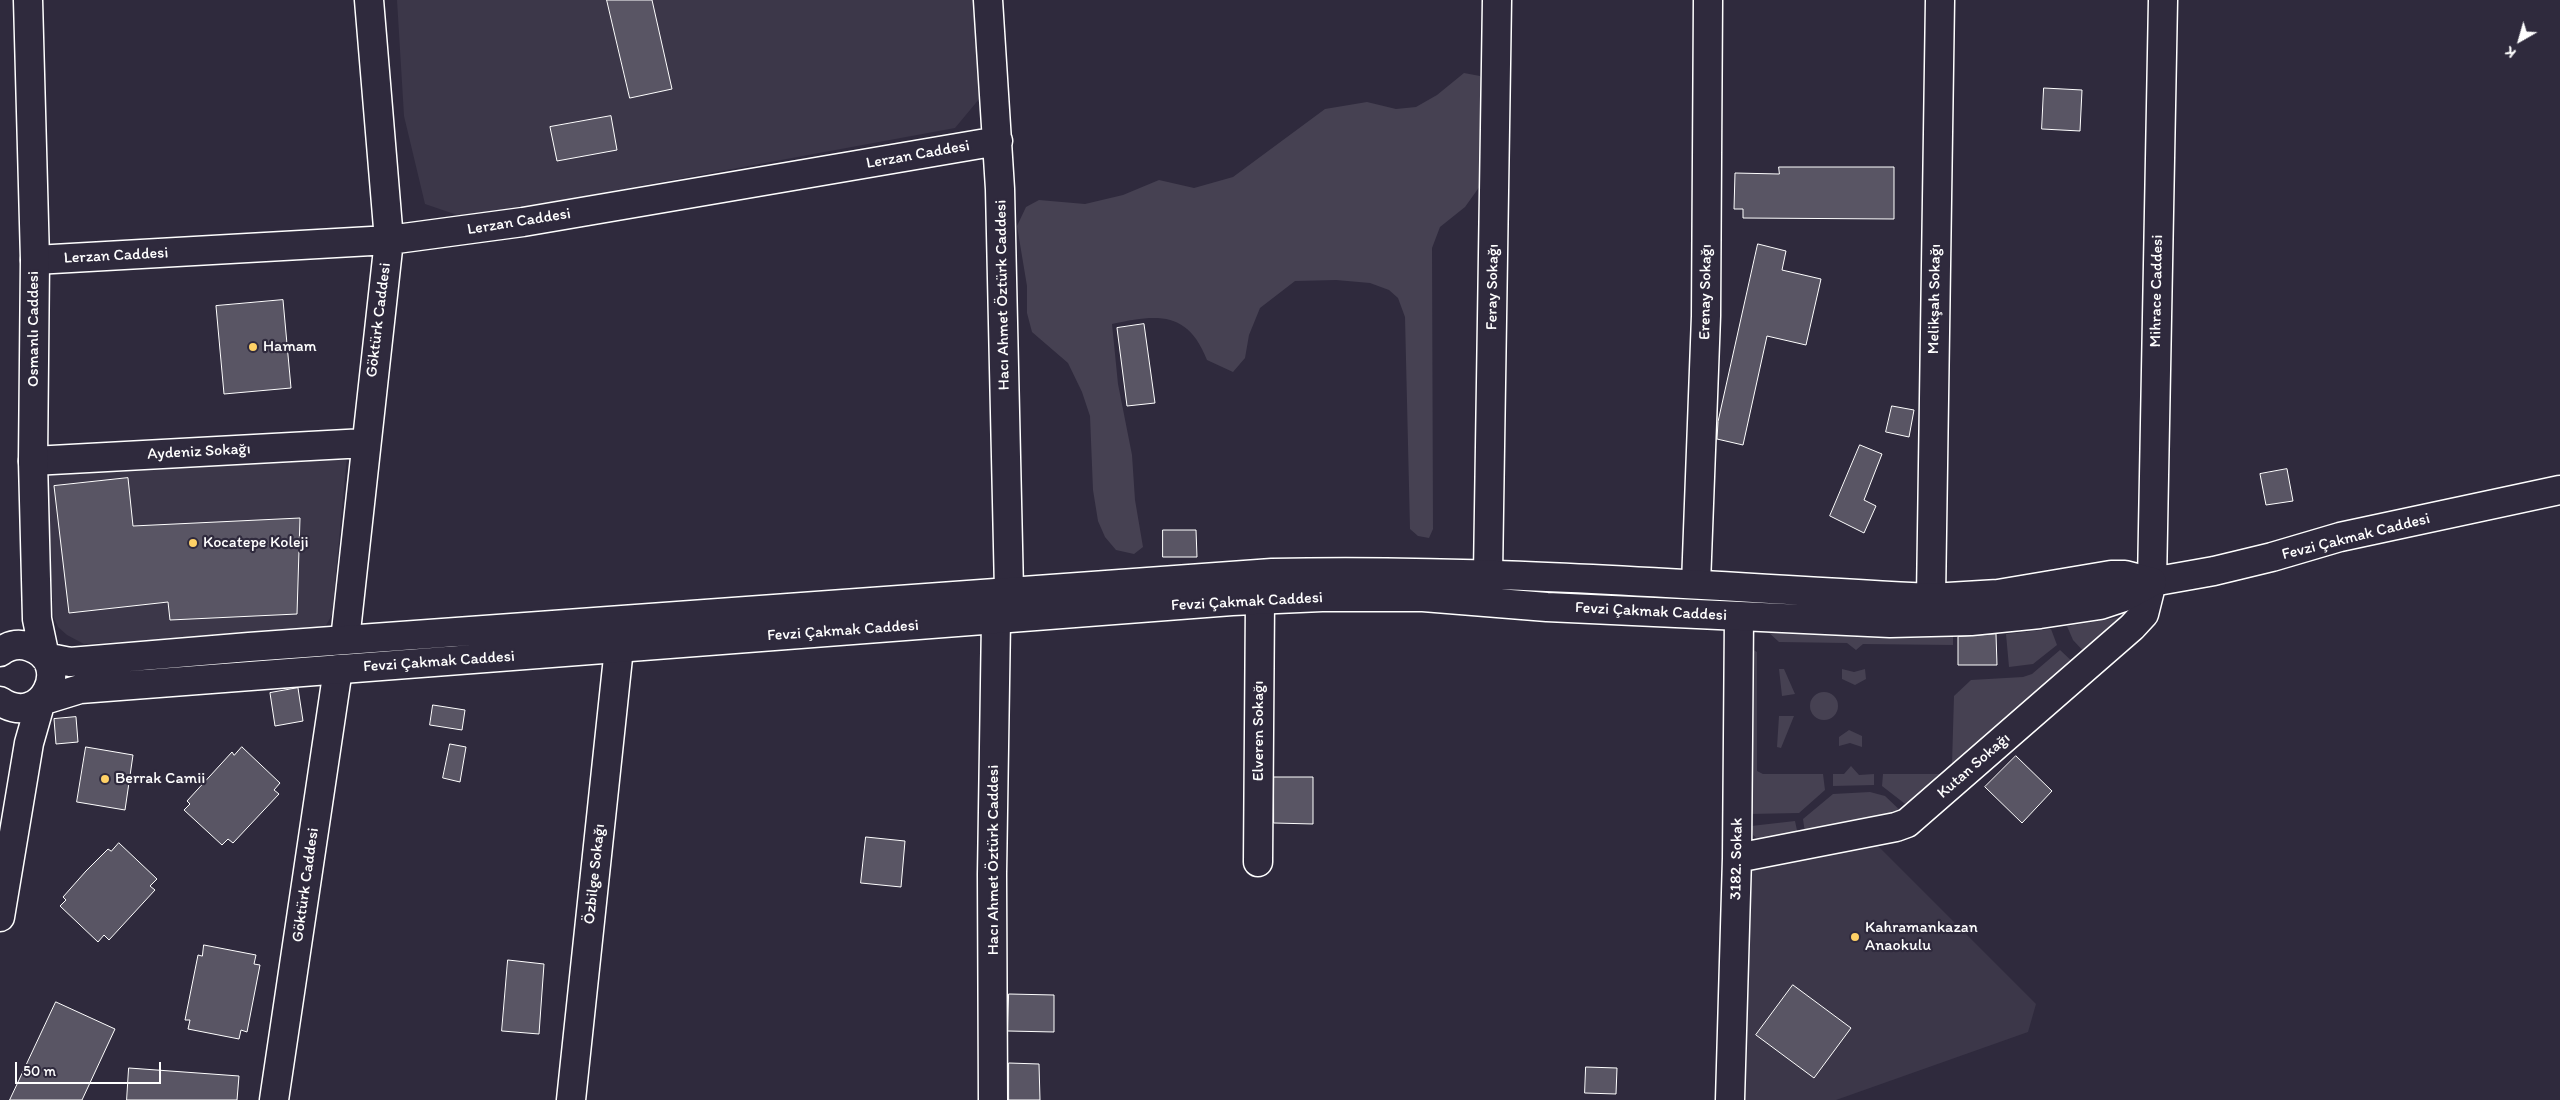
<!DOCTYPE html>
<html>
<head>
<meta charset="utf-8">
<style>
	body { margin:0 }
	#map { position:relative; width:2560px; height:1100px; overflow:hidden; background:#2f2a3d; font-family:Itim,sans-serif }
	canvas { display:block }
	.north { position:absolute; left:2495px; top:15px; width:50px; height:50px; -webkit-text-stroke:4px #2f2a3d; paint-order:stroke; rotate:218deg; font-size:14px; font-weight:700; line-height:20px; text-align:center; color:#fff }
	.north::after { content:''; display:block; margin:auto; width:18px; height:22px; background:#fff; clip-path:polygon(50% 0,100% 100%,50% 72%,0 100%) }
	.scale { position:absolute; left:15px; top:1062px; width:146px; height:22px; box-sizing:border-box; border:2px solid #fff; border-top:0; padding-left:6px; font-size:15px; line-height:18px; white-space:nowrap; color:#fff; -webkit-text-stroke:4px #2f2a3d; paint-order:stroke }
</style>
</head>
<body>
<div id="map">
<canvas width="2560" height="1100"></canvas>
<div class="north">K</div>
<div class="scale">50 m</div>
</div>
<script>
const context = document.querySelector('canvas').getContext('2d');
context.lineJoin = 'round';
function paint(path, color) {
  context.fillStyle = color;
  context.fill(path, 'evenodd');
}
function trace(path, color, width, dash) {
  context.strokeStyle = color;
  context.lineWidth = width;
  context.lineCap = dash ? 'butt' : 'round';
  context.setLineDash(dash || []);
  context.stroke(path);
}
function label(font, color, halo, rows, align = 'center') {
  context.font = font + ' Itim,sans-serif';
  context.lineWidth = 4.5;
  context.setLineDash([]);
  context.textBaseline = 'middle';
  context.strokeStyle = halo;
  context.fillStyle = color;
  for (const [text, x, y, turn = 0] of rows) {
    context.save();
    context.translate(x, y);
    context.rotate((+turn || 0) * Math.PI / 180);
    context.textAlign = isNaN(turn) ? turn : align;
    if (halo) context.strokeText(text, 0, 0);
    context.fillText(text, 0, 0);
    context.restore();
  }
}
paint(new Path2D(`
	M397 0H973L980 98 955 128 466 218 425 204 404 116Z
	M347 456 332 615 325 627 316 632 84 644 67 635 58 627 54 618 43 471Z
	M1874 842 2036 1004 2028 1032 1836 1100H1741V869Z`), '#3c3749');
paint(new Path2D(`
	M1464 73 1480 76 1486 89V145L1480 186 1465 207 1440 227 1432 248 1433 529 1429 538 1418 536 1410 529 1405 317 1398 298 1389 290 1370 283 1336 280 1295 281 1260 308 1249 335 1245 358 1233 372 1207 360C1188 311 1158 314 1112 324L1118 384 1132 455 1135 500 1143 547 1134 554 1116 550 1105 537 1098 521 1093 490 1090 416 1082 392 1068 363 1032 332 1027 313V286L1017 226 1026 207 1039 200 1085 204 1123 195 1159 180 1194 188 1233 177 1325 109 1367 102 1396 109 1416 107 1437 95Z
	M2122 617 2124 621 2086 654 2073 640 2067 626Z
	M2051 629 2057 645 2033 664 2009 667 2006 634Z
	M1767 631 1953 636V645L1863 644 1856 650 1847 643 1779 642Z
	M1748 647 1757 652V771L1763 774H1823L1825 790 1799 813 1749 814Z
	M2060 650 2076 665 1913 810 1882 786 1883 774H1943L1952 764 1954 696 1971 680 2023 677 2032 674Z
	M1779 669H1784L1795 694 1782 696Z
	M1842 669 1854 672 1865 669 1866 679 1855 685 1842 679Z
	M1810 706a14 14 0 1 1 28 0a14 14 0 1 1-28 0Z
	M1779 716H1794L1781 748 1777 747Z
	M1849 730 1862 736V747L1850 743 1839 746V737Z
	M1851 766 1859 775 1874 774V785L1833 786V774H1844Z
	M1870 792 1885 796 1904 814 1805 833 1803 819 1833 794Z
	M1795 821 1798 835 1761 842 1753 835 1751 826Z`), '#464152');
const building = new Path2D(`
	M607 0H652L672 89 630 98Z
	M2044 88 2082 90 2080 131 2042 129Z
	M611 116 617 150 557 161 550 127Z
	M1779 167H1894V219L1743 218V209H1734L1735 173 1779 174Z
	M1758 244 1786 251 1782 270 1821 279 1806 345 1767 336 1743 445 1717 439 1718 422Z
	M283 300 291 388 224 394 216 306Z
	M1144 324 1155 403 1127 406 1117 328Z
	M1892 406 1914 410 1909 437 1886 432Z
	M1860 445 1882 454 1864 500 1876 506 1864 533 1830 516Z
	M2287 469 2293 501 2266 505 2260 474Z
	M128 478 133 526 300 518 297 614 170 620 168 602 69 613 54 486Z
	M1163 530H1196L1197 557H1163Z
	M1996 634 1997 665H1958V637Z
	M298 688 303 721 275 726 270 693Z
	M433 705 465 710 462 730 430 725Z
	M76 717 78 742 56 744 54 719Z
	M450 744 466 747 460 782 443 778Z
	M86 747 133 755 125 810 77 802Z
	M242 747 280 783 274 790 279 794 233 843 228 839 222 845 184 810 190 804 187 801 232 752 234 755Z
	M2016 756 2052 791 2022 823 1985 787Z
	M1274 777H1313V824L1274 823Z
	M866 837 905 841 901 887 861 883Z
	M119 843 157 879 150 886 155 890 109 940 104 935 98 942 60 906 66 900 63 897 86 871 108 849 111 851Z
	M204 945 256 955 254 964 260 965 247 1032 241 1030 239 1039 188 1029 190 1020H185L198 955 202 956Z
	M508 960 544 964 539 1034 502 1031Z
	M1793 985 1851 1028 1814 1078 1756 1035Z
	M1009 994 1054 995V1032L1008 1031Z
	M56 1002 115 1029 82 1100H10Z
	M1009 1063 1039 1064 1040 1100H1009Z
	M1586 1067 1617 1068 1616 1094 1585 1093Z
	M129 1068 239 1076 237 1100H127Z`);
paint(building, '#595564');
trace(building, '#fff', 1);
const minor = new Path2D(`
	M988 0 1000 189 1009 591
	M35 260 389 240 523 222 998 141
	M33 461 365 443
	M1488 574 1497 0
	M2152 582 2214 571 2272 557 2340 537 2560 490
	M1696 584 1706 316 1708 0
	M1931 598 1940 0
	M345 640 389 240 369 0
	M1737 858 1896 827 1907 823 2132 627 2144 614 2152 582 2163 0
	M1258 862 1260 600
	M274 1100 338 669
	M571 1100 619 648
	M993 1100 992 874 996 620
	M1730 1100 1737 858 1739 617`);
const major = new Path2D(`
	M28 0 35 260 33 461 37 619 45 657
	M0 652C9 645 19 643 30 647 74 662 42 730 0 701
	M45 657 70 662 249 647 1272 573C1493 568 1711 587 1931 598L1998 594 2111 575H2125L2152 582
	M41 701 80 689 1232 601 1322 597H1423L1547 607 1890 623 1971 621 2040 614 2100 605 2124 597 2152 582
	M0 917 29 743 41 701`);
trace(minor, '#fff', 31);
trace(major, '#fff', 31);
trace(minor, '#2f2a3d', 28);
trace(major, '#2f2a3d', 28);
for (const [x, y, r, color] of [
	[253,347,5,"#ffd166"],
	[193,543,5,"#ffd166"],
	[105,779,5,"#ffd166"],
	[1855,937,5,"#ffd166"]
]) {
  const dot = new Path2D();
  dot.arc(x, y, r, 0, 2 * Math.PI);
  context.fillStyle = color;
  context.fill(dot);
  trace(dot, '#2f2a3d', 2);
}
label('16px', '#fff', '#2f2a3d', [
	["Lerzan Caddesi",918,155,-10],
	["Lerzan Caddesi",519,222,-9],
	["Lerzan Caddesi",116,256,-3],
	["Feray Sokağı",1493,287,-89],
	["Mihrace Caddesi",2157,291,-89],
	["Erenay Sokağı",1706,292,-89],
	["Hacı Ahmet Öztürk Caddesi",1003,295,-91],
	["Melikşah Sokağı",1935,299,-89],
	["Göktürk Caddesi",379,320,-83],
	["Osmanlı Caddesi",34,329,-90],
	["Aydeniz Sokağı",199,452,-3],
	["Fevzi Çakmak Caddesi",2356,537,-14],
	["Fevzi Çakmak Caddesi",1247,602,-3],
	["Fevzi Çakmak Caddesi",1651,612,3],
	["Fevzi Çakmak Caddesi",843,631,-4],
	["Fevzi Çakmak Caddesi",439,662,-4],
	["Elveren Sokağı",1259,731,-90],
	["Kutan Sokağı",1974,766,-41],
	["3182. Sokak",1737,859,-89],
	["Hacı Ahmet Öztürk Caddesi",994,860,-90],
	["Özbilge Sokağı",595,874,-84],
	["Göktürk Caddesi",306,885,-82]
]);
label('16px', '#fff', '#2f2a3d', [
	["Hamam",263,347],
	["Kocatepe Koleji",203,543],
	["Berrak Camii",115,779],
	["Kahramankazan",1865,928],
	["Anaokulu",1865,946]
], 'left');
</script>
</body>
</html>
